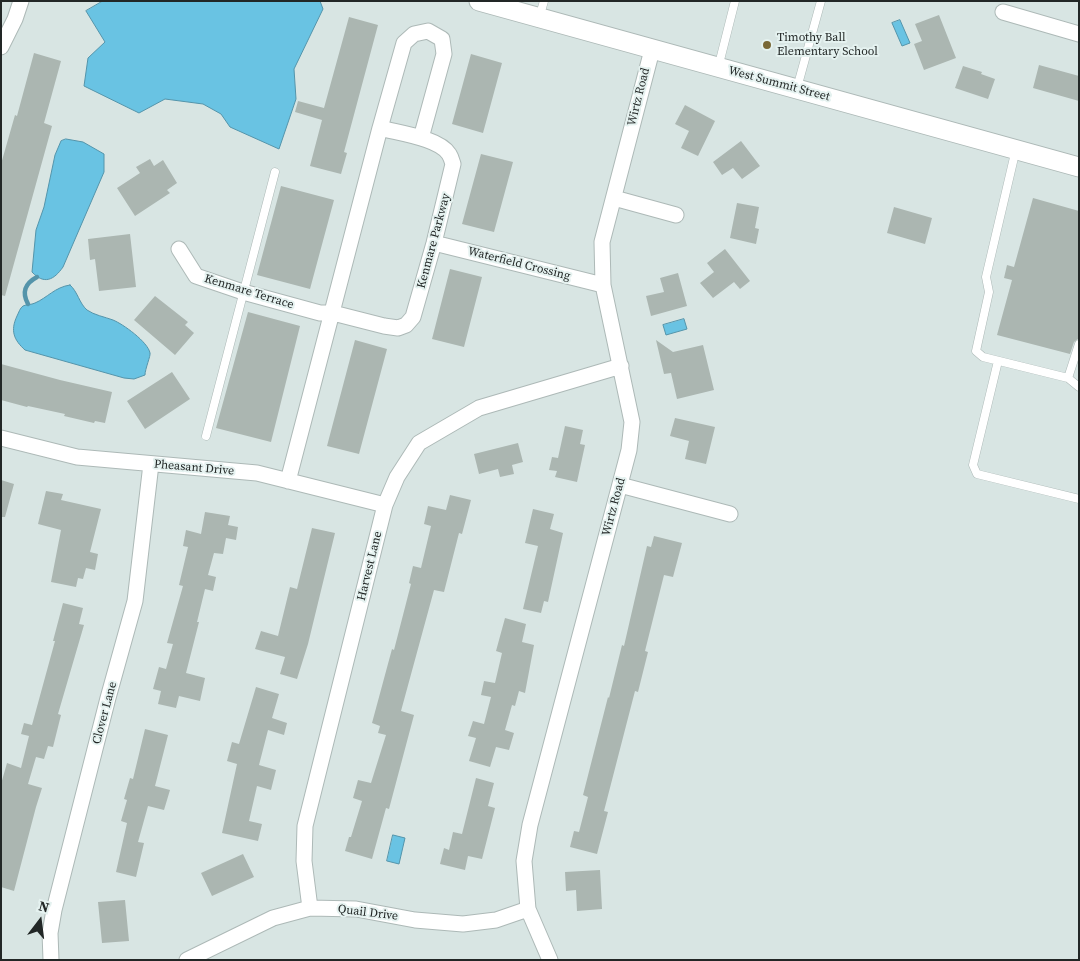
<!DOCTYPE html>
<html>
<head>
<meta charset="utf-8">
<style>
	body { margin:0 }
	#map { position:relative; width:1080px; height:961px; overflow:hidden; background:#d8e5e3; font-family:"Source Serif 4",serif }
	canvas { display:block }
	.frame { position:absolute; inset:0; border:2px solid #222726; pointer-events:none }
	.north { position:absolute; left:15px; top:896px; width:50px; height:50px; -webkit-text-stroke:4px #e5f2f0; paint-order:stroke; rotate:15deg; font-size:14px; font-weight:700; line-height:20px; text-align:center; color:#222726 }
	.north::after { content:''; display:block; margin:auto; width:18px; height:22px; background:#222726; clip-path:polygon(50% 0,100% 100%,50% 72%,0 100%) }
</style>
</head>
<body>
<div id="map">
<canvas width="1080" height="961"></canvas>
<div class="frame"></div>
<div class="north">N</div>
</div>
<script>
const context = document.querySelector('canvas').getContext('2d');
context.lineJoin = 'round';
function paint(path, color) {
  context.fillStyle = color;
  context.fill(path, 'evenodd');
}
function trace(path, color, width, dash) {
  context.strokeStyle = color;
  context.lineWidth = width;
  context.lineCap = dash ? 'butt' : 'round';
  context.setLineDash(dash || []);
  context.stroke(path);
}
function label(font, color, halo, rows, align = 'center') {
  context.font = font + ' "Source Serif 4",serif';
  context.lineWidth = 4;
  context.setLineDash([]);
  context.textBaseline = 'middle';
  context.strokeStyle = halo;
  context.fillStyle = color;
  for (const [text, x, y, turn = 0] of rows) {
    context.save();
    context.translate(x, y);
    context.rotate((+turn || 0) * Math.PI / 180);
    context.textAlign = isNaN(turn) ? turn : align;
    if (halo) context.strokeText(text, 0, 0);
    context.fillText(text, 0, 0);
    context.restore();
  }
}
const water = new Path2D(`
	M103 1H320L323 9 294 69 296 99 279 149 230 127 221 114 203 104 165 99 139 113 84 86 88 58 105 42 86 11Z
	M900 20 910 43 902 46 892 23Z
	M66 139 83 142 104 154V172L63 267C54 280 44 285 32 272L36 230 44 207 55 155 61 141Z
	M70 285C78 292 79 303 87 310 94 315 105 317 113 320 123 324 148 342 150 353 151 355 145 369 145 375L134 379 124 378 25 350C14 340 10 331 17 316 19 312 20 308 23 306 27 304 31 305 35 303 47 298 55 287 70 285Z
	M684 319 687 329 666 335 663 325Z
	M393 835 405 838 399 864 387 861Z`);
paint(water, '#69c3e3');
trace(water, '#5494aa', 1);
trace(new Path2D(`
	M28 304C21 291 26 283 37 277`), '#5494aa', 4.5);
paint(new Path2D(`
	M939 15 956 58 924 70 914 44 922 41 915 24Z
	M349 17 378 25 344 152 347 153 341 174 310 166 322 120 295 112 298 101 324 108Z
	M34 53 61 61 44 123 52 126 5 296 1 295V164L15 115 17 116Z
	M471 54 502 63 483 133 452 124Z
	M1039 65 1079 76V101L1033 88Z
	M963 66 982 72 981 74 995 79 988 99 955 88Z
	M685 105 715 121 698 156 681 148 689 131 675 124Z
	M741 141 760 166 742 179 733 168 722 175 713 162Z
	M481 154 513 162 494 232 462 224Z
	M150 159 154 166 163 160 177 183 167 190 170 193 135 216 117 188 140 173 136 167Z
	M281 186 334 200 310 289 257 275Z
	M1033 198 1079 211V338L1074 342 1070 354 997 335 1012 280 1004 278 1007 265 1014 267Z
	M737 203 759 207 755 228 759 229 756 244 730 238Z
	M894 207 932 218 925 244 887 233Z
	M130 234 136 287 99 291 95 259 90 260 88 239Z
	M725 249 750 281 740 289 734 282 713 298 700 283 714 272 707 263Z
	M450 269 482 277 464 347 432 339Z
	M678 273 687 306 651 316 646 296 664 292 660 278Z
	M155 296 188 322 185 325 194 333 175 355 134 320Z
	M248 312 300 326 271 442 216 428Z
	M355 340 387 349 359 454 327 446Z
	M656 340 673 352 703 345 714 390 677 399 671 373 664 374Z
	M1 364 60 380 112 392 105 423 95 421 94 423 64 416 65 414 28 406 27 407 1 400Z
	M172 372 190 399 145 429 127 401Z
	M675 418 715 427 706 464 685 459 689 441 670 436Z
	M565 426 583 430 580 444 585 445 577 482 555 477 557 471 549 470 552 457 558 458Z
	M518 443 523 462 512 465 514 474 500 477 498 469 479 474 474 454Z
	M1 480 14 484 5 517H1Z
	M46 491 63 494 61 500 101 509 90 552 98 554 95 570 86 568 83 579 78 578 76 587 51 582 61 530 38 524Z
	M450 495 471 500 462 534 459 533 444 592 434 590 401 711 414 715 389 809 386 808 372 859 345 851 349 837H351L362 801 353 798 358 780 371 783 386 735 378 733 380 726 372 723 392 649 394 650 411 584 409 583 413 566 421 568 431 526 424 524 428 506 446 510Z
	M533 509 554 514 550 529 563 533 548 602 544 601 541 613 523 609 538 546 525 543Z
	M205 512 230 516 228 525 238 527 236 540 226 538 223 554 214 553 208 575 216 577 213 591 205 589 197 622H199L186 673 205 678 200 701 179 696 176 708 158 704 161 691 153 689 159 667 166 669 173 644 167 643 183 586 179 585 188 547 183 546 186 530 201 534Z
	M312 528 335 533 308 644 297 679 280 674 285 657 255 649 261 631 278 636 290 587 297 589Z
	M654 536 682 543 673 577 664 575 645 651 648 652 638 692 635 691 604 811 608 812 597 854 570 847 574 831 579 832 588 797 583 795 608 697 609 698 622 645 624 646 647 546 651 547Z
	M63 603 83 608 79 624 84 625 58 714 61 715 53 747 48 746 44 759 36 757 28 784 42 788 36 807 14 891 1 887V784L7 763 21 768 29 736 21 734 24 723 32 725 55 641H53Z
	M505 618 526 624 522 642 534 645 525 693 519 691 515 706 512 705 505 730 514 733 509 750 496 747 490 767 469 761 476 738 468 736 473 721 484 724 491 697 481 695 484 681 495 683 502 653 496 651Z
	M256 687 279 694 272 718 287 723 284 735 268 730 259 765 276 770 271 790 257 786 249 821 262 824 258 841 222 833 237 764 227 761 232 742 239 744Z
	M145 729 168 735 155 786 170 790 164 810 148 806 138 842 144 843 136 877 116 872 127 823 121 821 127 800 124 799 130 778 133 779Z
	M476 778 494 783 488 806 495 808 482 859 468 856 465 870 440 864 444 848 449 850 453 832 462 834Z
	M243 854 254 877 212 896 201 873Z
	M600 870 602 909 577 911 576 890 566 891 565 872Z
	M125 900 129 941 102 943 98 902Z`), '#abb6b1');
const service = new Path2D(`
	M539 18 544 1
	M718 68 735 1
	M797 88 821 1
	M1016 149 986 277 989 292 976 351 983 357 1068 378 1079 387
	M998 361 973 465 977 474 1079 499
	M1068 378 1079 344
	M206 436 275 172`);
const minor = new Path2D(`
	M1003 12 1079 34
	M1 47 15 19 21 1
	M380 128 404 43 414 34 428 31 442 39 444 54 421 138
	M614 198 676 215
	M434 243 603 285
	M179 249 196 276 243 292 320 313H333L384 326 398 328 406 325 413 317 434 243 453 164C452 161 451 157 449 154 439 138 398 133 380 128L288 481
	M1 438 77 457 257 473 385 505
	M620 485 730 514
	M310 908 304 861 305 826 385 505 397 477 419 443 479 408 621 366
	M51 960 50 933 54 910 108 698 135 601 151 464
	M187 960 273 918 310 908 356 909 415 920 463 924 496 920 528 909
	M550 960 528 909 524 861 530 825 629 450 632 422 603 285 602 242 652 50`);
const tertiary = new Path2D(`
	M479 1 1079 167`);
trace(service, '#adb9b7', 9);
trace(minor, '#adb9b7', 17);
trace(tertiary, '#adb9b7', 21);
trace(service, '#fff', 8);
trace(minor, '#fff', 15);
trace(tertiary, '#fff', 19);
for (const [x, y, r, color] of [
	[767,45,5,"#796836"]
]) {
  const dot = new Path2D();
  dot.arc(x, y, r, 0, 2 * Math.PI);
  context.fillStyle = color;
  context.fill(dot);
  trace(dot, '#e5f2f0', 2);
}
label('12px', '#222726', '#e5f2f0', [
	["Timothy Ball",777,38],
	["Elementary School",777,52]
], 'left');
label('12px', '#222726', '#e5f2f0', [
	["West Summit Street",779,84,15],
	["Wirtz Road",639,97,-76],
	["Kenmare Parkway",434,241,-75],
	["Waterfield Crossing",519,264,14],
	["Kenmare Terrace",249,292,17],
	["Pheasant Drive",194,468,5],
	["Wirtz Road",614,507,-75],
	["Harvest Lane",370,566,-76],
	["Clover Lane",105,713,-75],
	["Quail Drive",368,913,7]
]);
</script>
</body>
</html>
